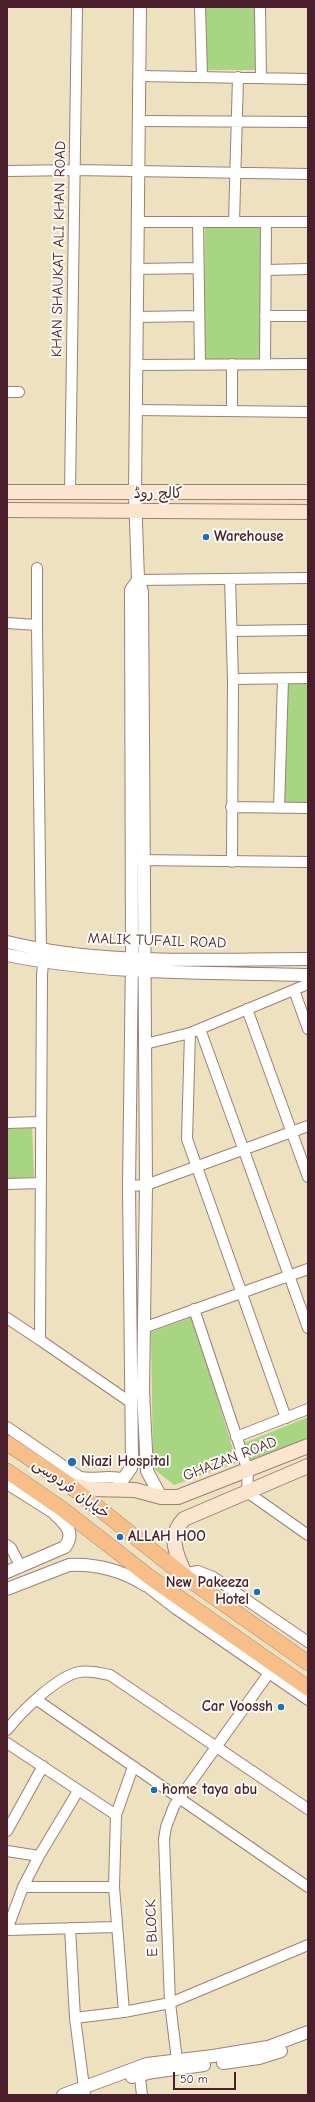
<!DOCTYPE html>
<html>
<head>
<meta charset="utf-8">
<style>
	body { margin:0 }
	#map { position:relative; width:315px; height:2102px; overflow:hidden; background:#ede1c0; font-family:"Comic Neue",sans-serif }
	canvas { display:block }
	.frame { position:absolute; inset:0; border:8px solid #4a1f2b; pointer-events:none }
	.scale { position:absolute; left:173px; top:2072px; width:63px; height:18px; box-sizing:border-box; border:2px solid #4a1f2b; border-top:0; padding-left:5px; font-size:12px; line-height:14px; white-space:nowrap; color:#4a1f2b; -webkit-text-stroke:3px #fdfcf7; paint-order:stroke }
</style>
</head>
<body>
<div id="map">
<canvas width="315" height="2102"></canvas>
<div class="frame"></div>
<div class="scale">50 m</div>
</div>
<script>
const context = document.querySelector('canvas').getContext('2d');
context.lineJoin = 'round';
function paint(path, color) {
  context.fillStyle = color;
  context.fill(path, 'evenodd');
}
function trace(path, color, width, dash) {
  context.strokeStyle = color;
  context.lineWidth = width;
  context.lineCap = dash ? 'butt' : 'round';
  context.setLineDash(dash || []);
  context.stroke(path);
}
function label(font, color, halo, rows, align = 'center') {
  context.font = font + ' "Comic Neue","Playpen Sans Arabic",sans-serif';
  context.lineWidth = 4;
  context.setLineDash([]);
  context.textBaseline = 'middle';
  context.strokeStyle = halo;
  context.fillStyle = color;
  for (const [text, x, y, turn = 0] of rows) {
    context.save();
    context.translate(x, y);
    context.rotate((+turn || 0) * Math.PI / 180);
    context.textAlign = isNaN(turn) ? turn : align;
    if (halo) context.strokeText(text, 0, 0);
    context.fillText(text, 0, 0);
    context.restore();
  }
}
paint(new Path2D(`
	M205 7H255V70H206Z
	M205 227 261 228 260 360H203Z
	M286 682 308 683V803L284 804Z
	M32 1128 34 1177 7 1179V1129Z
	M193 1317 237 1463 174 1485 153 1468 151 1332Z
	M308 1417V1441L250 1462 244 1443Z`), '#a7d582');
const minor = new Path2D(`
	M200 7 202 76
	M260 7 261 78
	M139 76 308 79
	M139 121 308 122
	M7 171 75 170 308 174
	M137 222H308
	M198 222 200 364
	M234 222 238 77
	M137 269 198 268
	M266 270 308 269
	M265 316H308
	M137 317 199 316
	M265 364 266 222
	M137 365 308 364
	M7 392H19
	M136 410 308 412
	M232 411V364
	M70 491 77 7
	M37 568V625
	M230 579 233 679 232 862
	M138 580 308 578
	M7 623 37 625 41 950
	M232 631 308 630
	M233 679 308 678
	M231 807 308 808
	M279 808 283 679
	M136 860 308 862
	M43 963 42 975 40 1340 130 1402
	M294 990 308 1029
	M247 1009 308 1177
	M200 1029 308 1328
	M190 1033 187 1139 286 1418
	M145 1044 190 1033 308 984
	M7 1123 41 1122
	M7 1184 41 1183
	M129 1186 146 1185 308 1126
	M194 1309 248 1471 247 1492 308 1535
	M7 1318 40 1340
	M143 1328 308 1269
	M7 1427 80 1477C95 1480 110 1474 123 1479
	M236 1437 308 1409
	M7 1484 56 1515
	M7 1545 11 1548 21 1567
	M187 1578 192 1572 198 1571 213 1577 308 1642
	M145 1585 176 1609 308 1700
	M37 1700 308 1887
	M7 1730C21 1712 56 1677 79 1672 89 1670 99 1673 110 1675L308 1809
	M7 1743 116 1815
	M7 1831 43 1766
	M7 1851 39 1856
	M23 1887H114L116 1815 133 1767
	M114 1887 124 2012
	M70 1928 75 2018 85 2095
	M7 1930 23 1887 39 1856 78 1791
	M7 1930 116 1927
	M75 2018 124 2012 170 2003 308 1945
	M177 2060 170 2003 164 1839 166 1827 174 1806 269 1673
	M139 2069 142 2095`);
const tertiary = new Path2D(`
	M138 580 135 492 140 7
	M7 942C105 966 208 959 308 959
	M7 955C106 975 208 972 308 975
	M116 1489 131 1468 132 1461 129 1186 132 959 131 590 138 580 142 591 146 1185 143 1390 147 1471 161 1497
	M7 1572 65 1547C75 1534 67 1525 56 1515
	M7 1589 69 1565C94 1563 124 1571 145 1585
	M223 2063 259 2058 281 2051
	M132 2077 153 2072 204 2065
	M63 2095 147 2064 213 2056 268 2047 308 2032`);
const secondary = new Path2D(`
	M7 492H308
	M7 510 308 512
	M68 1484 91 1489 135 1490 161 1497H178L308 1446
	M187 1578C178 1559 166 1537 184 1519L308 1466`);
const primary = new Path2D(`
	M7 1443 68 1484 187 1578 308 1663
	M7 1471 61 1508 151 1578 308 1688`);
trace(minor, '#9c8076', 12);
trace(tertiary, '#9c8076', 14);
trace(secondary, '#9c8076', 16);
trace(primary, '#9c8076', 16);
trace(minor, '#fff', 10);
trace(tertiary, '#fff', 12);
trace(secondary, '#fce5cf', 14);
trace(primary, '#f7be87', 15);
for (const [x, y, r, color] of [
	[206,537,4,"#1f6fb2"],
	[72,1462,5,"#1f6fb2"],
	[120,1537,4,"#1f6fb2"],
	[257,1592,4,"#1f6fb2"],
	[281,1707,4,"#1f6fb2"],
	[154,1790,4,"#1f6fb2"]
]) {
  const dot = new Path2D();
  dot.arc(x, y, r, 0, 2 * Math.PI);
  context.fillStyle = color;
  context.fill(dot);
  trace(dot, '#fdfcf7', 1.5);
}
label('15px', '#4a1f2b', '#fdfcf7', [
	["KHAN SHAUKAT ALI KHAN ROAD",59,249,-89],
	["کالج روڈ",158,494],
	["MALIK TUFAIL ROAD",157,941,2],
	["GHAZAN ROAD",230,1459,-21],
	["خیابان فردوسی",71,1489,36],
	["E BLOCK",152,1928,-92]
]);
label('bold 15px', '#4a1f2b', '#fdfcf7', [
	["Warehouse",214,537],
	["Niazi Hospital",81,1462],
	["ALLAH HOO",128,1537],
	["New Pakeeza",249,1583,"right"],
	["Hotel",249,1600,"right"],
	["Car Voossh",273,1707,"right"],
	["home taya abu",162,1790]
], 'left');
</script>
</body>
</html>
